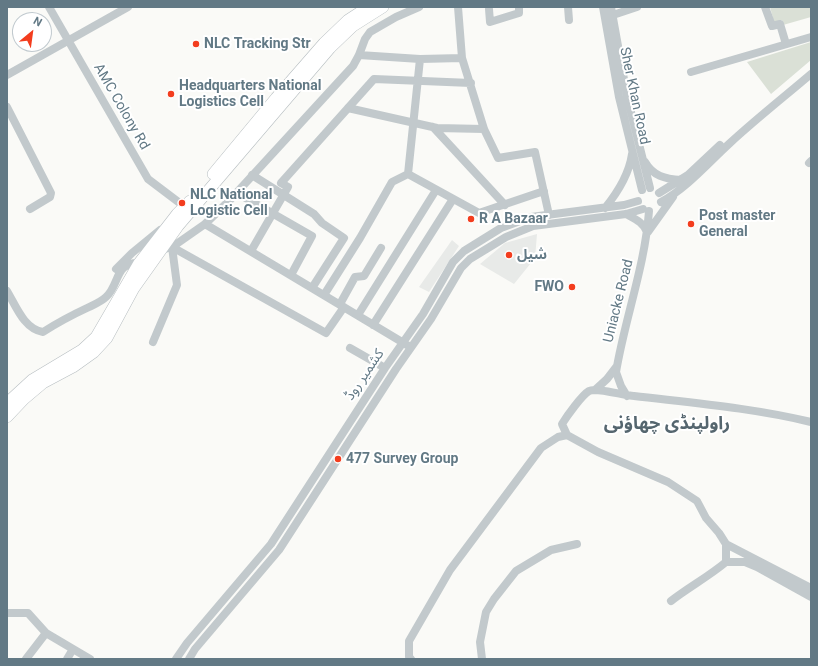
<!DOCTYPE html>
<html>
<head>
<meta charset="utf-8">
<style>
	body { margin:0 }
	#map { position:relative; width:818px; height:666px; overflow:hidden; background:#fafaf7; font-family:Roboto,sans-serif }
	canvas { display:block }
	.frame { position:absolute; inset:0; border:8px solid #627985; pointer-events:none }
	.north { position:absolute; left:12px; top:12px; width:40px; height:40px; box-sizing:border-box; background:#fff; border:1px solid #c0c9ce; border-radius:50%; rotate:29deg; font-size:11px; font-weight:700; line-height:16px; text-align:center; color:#627985 }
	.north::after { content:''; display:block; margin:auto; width:14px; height:18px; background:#f33d1e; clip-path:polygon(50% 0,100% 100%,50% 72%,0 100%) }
</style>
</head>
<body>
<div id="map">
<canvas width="818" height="666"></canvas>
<div class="frame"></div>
<div class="north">N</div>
</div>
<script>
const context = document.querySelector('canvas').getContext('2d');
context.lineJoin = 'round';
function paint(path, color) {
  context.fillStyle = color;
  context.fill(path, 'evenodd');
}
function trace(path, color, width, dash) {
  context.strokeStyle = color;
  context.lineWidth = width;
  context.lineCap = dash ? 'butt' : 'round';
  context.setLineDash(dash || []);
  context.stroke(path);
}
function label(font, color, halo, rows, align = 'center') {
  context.font = font + ' Roboto,"Noto Sans Arabic",sans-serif';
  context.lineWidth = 4;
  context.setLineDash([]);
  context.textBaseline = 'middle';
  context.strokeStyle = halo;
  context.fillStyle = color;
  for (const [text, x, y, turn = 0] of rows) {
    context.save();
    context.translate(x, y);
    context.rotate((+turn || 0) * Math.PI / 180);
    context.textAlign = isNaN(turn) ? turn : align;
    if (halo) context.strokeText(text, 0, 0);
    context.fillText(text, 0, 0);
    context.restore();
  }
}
paint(new Path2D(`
	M537 234 535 258 514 284 480 264 505 243Z
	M452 240 459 246 429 292 419 287Z`), '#e8eae8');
paint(new Path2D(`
	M770 7H811V17L783 25 782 20 774 22Z
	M811 42V60L771 94 747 62Z`), '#dae0d6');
const major = new Path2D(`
	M213 174 276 98 324 43 348 20 368 7
	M7 403 32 380 82 350 96 337 139 263 177 214 190 201
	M7 417 24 399 43 383 73 367 94 352 107 338 134 288 178 226 330 48 353 26 383 7`);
trace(major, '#b6bdc0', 12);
trace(new Path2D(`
	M49 7 148 179 185 207
	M458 7 462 58 484 129 498 158 535 152 549 215
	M568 7 569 20
	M603 7 619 97 642 190
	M611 7 627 96 650 188
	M765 7 772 26 780 24 786 44
	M489 9 490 22 519 13V7
	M613 15 637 7
	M359 55 420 59 462 58
	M420 59 408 174 479 213 544 191
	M691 72 811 37
	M7 75 128 7
	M7 107 51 193 50 197 30 209
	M348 108 437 128 484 129
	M433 127 505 205
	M645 162C653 176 665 179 681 180
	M809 163 811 161
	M252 175 314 214 322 223 344 238 312 288
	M237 193 312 236 291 275
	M659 193 688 175 720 145
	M661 202C688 187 707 164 730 143 756 119 784 97 811 74
	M605 208C618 192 629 175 632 154
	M626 214C635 219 643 222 647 232
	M205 224 229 201 353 66 359 55 365 39 370 32 396 17 419 7
	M648 232 673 197
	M172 247 326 333 344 307
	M160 251 175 245 205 224 407 345
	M251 251 288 187 281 183 374 79 471 83
	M116 269 132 253 160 230
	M7 291C16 306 24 329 43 332 57 323 72 315 87 308 93 305 101 302 106 297 120 285 114 261 141 263
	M324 295 360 238 392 182 408 174
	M340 304 355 277 364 276 381 248
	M358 315 436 190
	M373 325 453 199
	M153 342 177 285 172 247
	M350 348 385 368
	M595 390 607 379 617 366
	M627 396 621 386 616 372C625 318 645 266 649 211
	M811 422C753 408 693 403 634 396 625 396 596 387 589 391 582 395 567 416 562 424L567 435 598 452 668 482 697 501 706 518 719 533 726 544 811 588
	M726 562H745L757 567 811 597
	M671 601C689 587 708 577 726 562V544
	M7 613H28L46 633
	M26 659 46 633 73 649
	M67 659 73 649 90 659
	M176 659 187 643 271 544 385 368 423 314 453 262 464 251 501 228 531 217 624 205 638 201
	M189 659 195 649 279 550 396 369 431 319 461 268 470 259 506 237 533 226 626 214 643 209
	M411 659 409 657V641L450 570 541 448 558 437 567 435
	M482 659 480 642 486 612 494 599 516 571 551 550 577 544`), '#c2c9cc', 8);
trace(major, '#fff', 11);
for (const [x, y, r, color] of [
	[196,44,4,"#f33d1e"],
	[171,94,4,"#f33d1e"],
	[182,203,4,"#f33d1e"],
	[471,219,4,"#f33d1e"],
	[691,224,4,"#f33d1e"],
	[509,255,4,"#f33d1e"],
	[572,287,4,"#f33d1e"],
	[338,459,4,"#f33d1e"]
]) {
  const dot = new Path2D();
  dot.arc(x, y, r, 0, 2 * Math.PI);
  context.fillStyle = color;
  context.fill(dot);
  trace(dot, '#fff', 1.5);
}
label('bold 14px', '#627985', '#fff', [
	["NLC Tracking Str",204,44],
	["Headquarters National",179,86],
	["Logistics Cell",179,102],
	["NLC National",190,195],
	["Logistic Cell",190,211],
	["Post master",699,216],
	["General",699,232],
	["R A Bazaar",479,219],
	["شیل",517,255],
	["FWO",564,287,"right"],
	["477 Survey Group",346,459]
], 'left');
label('14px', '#627985', '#fff', [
	["Sher Khan Road",634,96,78],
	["AMC Colony Rd",121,107,60],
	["Uniacke Road",619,301,-76],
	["کشمیر روڈ",365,375,-56]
]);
label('bold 18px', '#55666f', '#fff', [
	["راولپنڈی چھاؤنی",667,424]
]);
</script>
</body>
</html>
